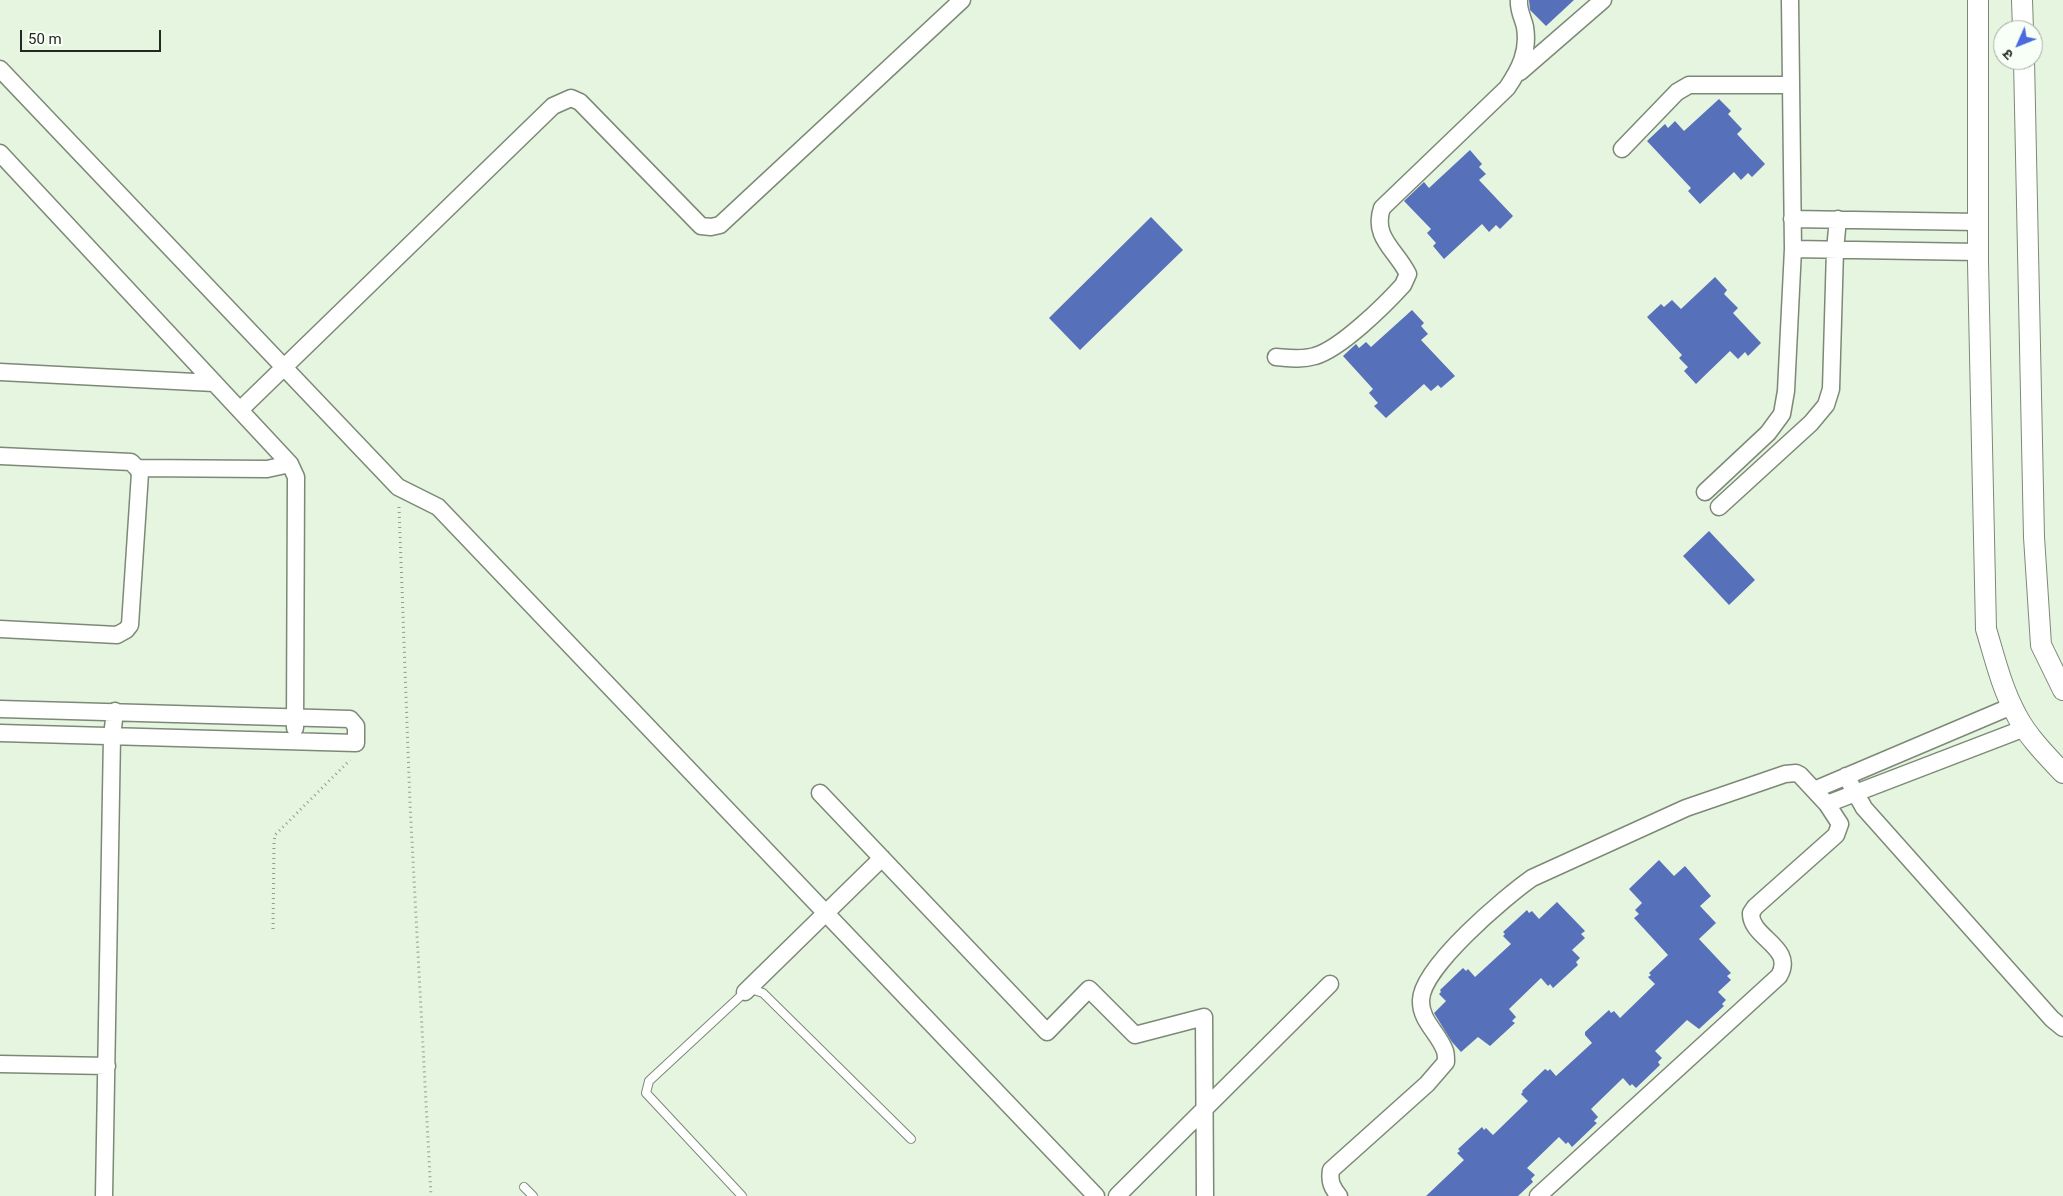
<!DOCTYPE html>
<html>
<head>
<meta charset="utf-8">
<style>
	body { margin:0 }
	#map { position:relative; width:2063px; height:1196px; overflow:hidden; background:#e6f5df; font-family:Roboto,"Noto Sans Devanagari",sans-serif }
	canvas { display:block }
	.north { position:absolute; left:1993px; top:20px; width:50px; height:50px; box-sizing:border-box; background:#f8fff6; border:1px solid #a3a9a1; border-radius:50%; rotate:226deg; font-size:14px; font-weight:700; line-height:20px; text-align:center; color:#232921 }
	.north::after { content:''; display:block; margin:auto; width:18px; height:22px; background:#4a6ade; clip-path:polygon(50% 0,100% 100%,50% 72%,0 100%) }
	.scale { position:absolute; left:20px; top:30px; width:141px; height:22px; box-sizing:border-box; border:2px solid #232921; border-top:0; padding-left:6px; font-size:15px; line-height:18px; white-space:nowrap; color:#232921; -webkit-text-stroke:4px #f8fff6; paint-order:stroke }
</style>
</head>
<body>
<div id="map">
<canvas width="2063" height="1196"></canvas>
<div class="north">उ</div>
<div class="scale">50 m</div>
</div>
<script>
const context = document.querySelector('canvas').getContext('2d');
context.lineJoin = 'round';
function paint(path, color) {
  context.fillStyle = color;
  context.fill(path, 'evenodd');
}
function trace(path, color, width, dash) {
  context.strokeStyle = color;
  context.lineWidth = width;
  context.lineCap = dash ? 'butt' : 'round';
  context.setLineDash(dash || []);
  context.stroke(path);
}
paint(new Path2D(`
	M1529 0H1574L1546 26 1530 10Z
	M1719 99 1731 111 1728 114 1742 129 1737 134 1765 164 1752 177 1748 173 1741 180 1734 172 1700 204 1688 191 1691 188 1647 141 1665 124 1668 128 1675 121 1684 131Z
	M1470 150 1482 164 1479 167 1486 174 1479 180 1513 216 1500 229 1496 225 1489 232 1482 224 1444 259 1433 246 1436 243 1427 233 1431 229 1404 201 1424 182 1429 188Z
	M1151 217 1183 250 1080 350 1049 318Z
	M1715 277 1727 290 1724 294 1738 308 1733 313 1761 343 1748 356 1745 352 1738 359 1730 351 1696 384 1684 371 1688 367 1679 358 1682 355 1647 317 1661 304 1664 307 1672 300 1681 309Z
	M1412 310 1424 323 1421 326 1428 334 1421 340 1455 376 1441 388 1438 385 1431 391 1424 384 1386 418 1374 406 1378 403 1369 393 1373 389 1343 356 1356 344 1359 348 1366 342 1371 347Z
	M1709 531 1755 580 1729 605 1683 556Z
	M1659 860 1674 876 1685 866 1711 896 1700 906 1716 923 1699 939 1731 973 1727 976 1731 980 1718 992 1726 1000 1722 1004 1724 1006 1699 1029 1687 1020 1655 1051 1662 1058 1658 1062 1660 1065 1636 1088 1632 1084 1630 1086 1623 1078 1591 1109 1598 1117 1594 1121 1597 1123 1572 1147 1568 1142 1566 1144 1559 1137 1527 1168 1535 1175 1531 1179 1533 1182 1518 1196H1426L1464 1160 1457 1153 1460 1151 1458 1149 1482 1127 1484 1130 1486 1128 1493 1135 1528 1101 1521 1094 1523 1092 1522 1091 1545 1069 1548 1071 1550 1069 1556 1076 1592 1043 1585 1035V1032L1609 1010 1611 1013 1614 1011 1620 1018 1655 984 1648 977 1651 975 1649 973 1668 955 1634 918 1639 914 1635 910 1642 903 1629 889Z
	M1557 902 1585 931 1581 934 1585 938 1572 950 1580 958 1576 962 1578 965 1553 988 1550 984 1548 986 1541 978 1509 1009 1516 1017 1512 1021 1515 1023 1490 1046 1478 1037 1461 1052 1452 1042 1434 1013 1446 1001 1439 994 1441 992 1440 990 1463 968 1466 971 1468 969 1475 977 1511 944 1503 936 1505 934 1503 932 1527 910 1529 913 1532 911 1539 919Z`), '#5770ba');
const service = new Path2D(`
	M524 1187 533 1196
	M742 1196 646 1093 649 1081 745 992 754 990 763 993 911 1139`);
const minor = new Path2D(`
	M0 69 398 487 438 507 1096 1196
	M1520 72 1603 0
	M1622 149 1677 92 1689 85H1791
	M0 153 290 464 296 477 295 728
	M1792 219 1978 222
	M1793 249 1978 252
	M1276 357C1289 358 1302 360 1315 356 1340 349 1384 306 1403 285L1408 274C1396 250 1372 237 1382 208L1507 88C1520 69 1529 51 1525 27 1523 18 1518 10 1519 0
	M0 372 214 383
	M240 410 553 106 571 98 580 102 701 226 711 227 720 225 962 0
	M0 456 131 462 137 468 140 473 130 625 126 630 117 635 0 629
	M137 468 267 469 290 464
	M1705 492 1768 433 1782 414 1786 391 1793 249 1790 0
	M1719 507 1811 423 1826 405 1831 389 1835 250 1838 219
	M0 709 350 719 356 726V743L0 733
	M1846 776 1864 808 2052 1019 2063 1028
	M1814 790 2012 706
	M820 793 1047 1032 1089 989 1135 1035 1204 1017 1205 1196
	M1827 804 2025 728
	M745 992 882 858
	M0 1064 107 1066
	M104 1196 112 736 115 711
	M1117 1196 1330 984
	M1339 1196C1332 1188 1329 1181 1331 1170L1427 1084 1446 1062C1446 1059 1446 1054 1445 1051 1439 1033 1420 1021 1421 1000 1422 967 1505 897 1532 878L1686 808 1785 774 1796 773 1800 775 1827 804 1840 824 1836 835 1755 907 1751 913C1750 938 1796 947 1779 976L1538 1196`);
const tertiary = new Path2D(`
	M1978 0V263L1986 629C1995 659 2002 689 2017 716 2028 737 2047 756 2063 773
	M2022 0 2023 30
	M2024 60 2034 537 2041 645 2063 690`);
trace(service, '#7c8976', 10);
trace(minor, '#7c8976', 19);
trace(tertiary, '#7c8976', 22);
trace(new Path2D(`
	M399 507 410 804 431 1196
	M273 929 274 842 275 835 350 760`), '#919c8c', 3, [1, 4]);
trace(service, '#fff', 8);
trace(minor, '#fff', 16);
trace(tertiary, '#fff', 20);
</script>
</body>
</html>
